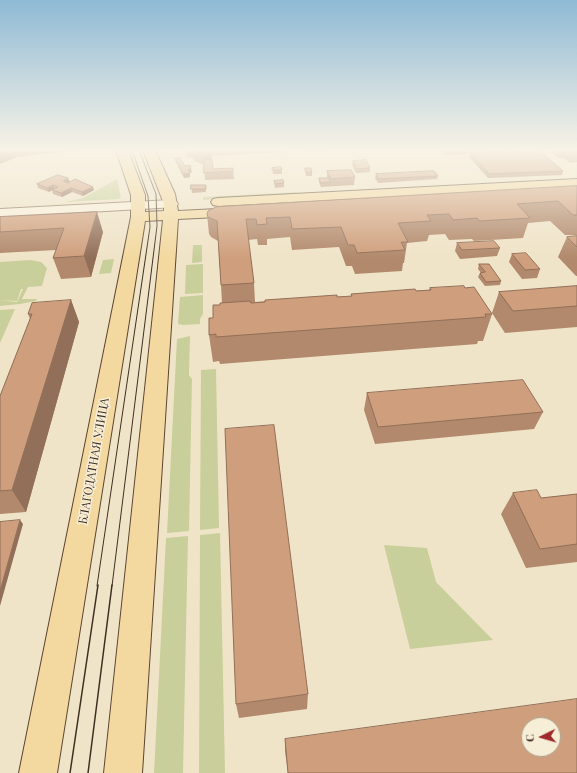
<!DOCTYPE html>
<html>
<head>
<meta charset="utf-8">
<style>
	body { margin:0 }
	#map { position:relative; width:577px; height:773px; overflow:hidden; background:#f0e4c8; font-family:"Playfair Display",serif }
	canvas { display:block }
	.north { position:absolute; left:521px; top:717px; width:40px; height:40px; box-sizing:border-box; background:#f7eed8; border:1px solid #ada18e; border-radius:50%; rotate:265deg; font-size:11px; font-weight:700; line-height:16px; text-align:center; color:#3d2e20 }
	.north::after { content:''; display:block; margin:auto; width:14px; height:18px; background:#9e2a2b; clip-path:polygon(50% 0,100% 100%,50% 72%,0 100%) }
</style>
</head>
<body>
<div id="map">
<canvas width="577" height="773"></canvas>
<div class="north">С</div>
</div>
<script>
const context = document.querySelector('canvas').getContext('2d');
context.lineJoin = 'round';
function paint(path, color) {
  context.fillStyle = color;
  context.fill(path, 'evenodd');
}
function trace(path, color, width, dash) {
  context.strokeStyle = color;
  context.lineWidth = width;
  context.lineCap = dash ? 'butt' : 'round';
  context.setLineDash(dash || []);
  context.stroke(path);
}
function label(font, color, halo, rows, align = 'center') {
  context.font = font + ' "Playfair Display",serif';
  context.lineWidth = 3;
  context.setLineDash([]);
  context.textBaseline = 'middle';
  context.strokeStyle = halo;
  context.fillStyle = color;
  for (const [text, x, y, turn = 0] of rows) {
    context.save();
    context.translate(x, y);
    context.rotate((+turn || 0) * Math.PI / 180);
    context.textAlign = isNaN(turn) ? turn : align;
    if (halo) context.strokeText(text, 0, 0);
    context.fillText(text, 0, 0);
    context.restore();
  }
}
paint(new Path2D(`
	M117 179 121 197 118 199 65 202 83 198Z
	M298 192 295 195 203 200V197Z
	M193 245H202V262L192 263Z
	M114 259 111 273 99 274 103 260Z
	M30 260 41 262 47 268 42 286 28 287 22 299H37L36 301 20 304 0 306V300L17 302 23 289H21L17 301 0 300V262Z
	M203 264V293L185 294 186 265Z
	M203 295V314L200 319V324L183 325 178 324 180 297Z
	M15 309 0 343V310Z
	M190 336 189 375 192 379 189 531 167 533 177 339Z
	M216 369 219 528 200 530 201 370Z
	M220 533 225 773H199L200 535Z
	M188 536 183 773H154L166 538Z
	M384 545 427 548 436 582 493 640 410 649Z`), '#c9cf9b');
const minor = new Path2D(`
	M171 200 176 201 178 204 176 207 0 217V209Z`);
const major = new Path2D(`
	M116 150H128L145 195V212L164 211V204L143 150H155L175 194 178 211 237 208 242 209 244 212 242 215 237 216 178 219 142 773H104L163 220 145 221 57 773H19L131 217V195Z
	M577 179V187L218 206 213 205 211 202 213 199 218 198Z`);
trace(minor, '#8d765c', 2);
trace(major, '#5b4430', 2);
paint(minor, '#faf1dc');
paint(major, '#f3d9a0');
trace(new Path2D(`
	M97 586 150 227 148 196 132 150
	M112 586 157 226 156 194 139 150`), '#3d2e20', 1);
trace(new Path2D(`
	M70 773 98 585
	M88 773 112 585`), '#3d2e20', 1.5);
paint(new Path2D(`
	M186 150H286V152L212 156 213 169 233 168 234 179 205 180 204 165 194 161 193 157H187Z
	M304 150H332L305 151Z
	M440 150H469L468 154 445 155Z
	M553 150H577V162L570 163 564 158H559L552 153Z
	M470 153 563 171 562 175 488 178 469 157Z
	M175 159 185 166 192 172 190 173V177L184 178 176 162Z
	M353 161 370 168V172L356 173 352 165Z
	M272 168 282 170V174H273Z
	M305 168 312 172V176H306Z
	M327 171 355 177 354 185 321 187 319 182V178H327Z
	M376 174 438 176 437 179 378 183 375 178Z
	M68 178 70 182 94 190 83 196 72 192 62 197 53 194 52 190 49 192 38 188 37 184Z
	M274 181 284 183V187L275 188Z
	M191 185H206V192L192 193Z
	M577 186V235H565L550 221 528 223 523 238 474 241 472 239 449 240 445 234 429 235 427 241 407 243 404 263H403L402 271 355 274 352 266H346L339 247 292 250 290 237 267 239V245H258L257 239 248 240 254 283 255 302 351 296V294L429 290 430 288H465L492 314 483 341H478L477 344 220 364 219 361 213 362 209 335 213 318 220 305 222 303 221 285 218 241 211 237 209 234 207 214Z
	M0 217 103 232 91 277 61 279 53 258 56 250 0 253Z
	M577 236V276H576L558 257 567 237Z
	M457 243 500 248 497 256 460 259 455 251Z
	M512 254 540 269 537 278 522 279 509 262Z
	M479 264 501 281 500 285 485 286 478 277 480 273H481L478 269Z
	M577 286V327L505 333 492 313 499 292Z
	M71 300 79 322 26 512 0 514V396L30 319 28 314Z
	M367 393 543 412 534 429 375 444 364 410Z
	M513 493 541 498 577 494V562L526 568 501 514Z
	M308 694 307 709 239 718 236 704Z
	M285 739 577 773H288L285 751Z`), '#b2896c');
paint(new Path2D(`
	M0 150H79L17 157 0 164Z
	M203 150H211L212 162 204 165Z
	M188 169H191L192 172 188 173Z
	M190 173V177L184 178 183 174Z
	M68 178 70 182 64 185 63 181Z
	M53 185 54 189 49 192 47 188Z
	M93 187 94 190 83 196 82 192Z
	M71 188 72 192 62 197 61 193Z
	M97 212 103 232 91 277 84 256Z
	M71 300 79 322 26 512 12 490Z
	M20 520 23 524 0 606V591Z`), '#916f58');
const building = new Path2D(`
	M538 150 563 171 489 174 470 153Z
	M180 158 185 166 190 165 191 169H188L190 173 183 174 175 159Z
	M204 160H212L213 169 233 168V171L204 173Z
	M366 160 370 168 357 169 353 161Z
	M281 167 282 170H272V168Z
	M305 168H311L312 172H306Z
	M351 170 355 177 331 179 327 171Z
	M434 171 438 176 378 179 376 174Z
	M58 175 68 178 63 181 68 183 75 179 93 187 82 192 71 188 61 193 52 190 58 187 53 185 47 188 37 184Z
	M319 178H329L330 182 321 183Z
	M283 180 284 183 275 184 274 181Z
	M191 185H206V189H191Z
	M577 186V215H573L558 201 517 204 530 218 479 221 477 218 453 220 449 214 427 215 431 221 398 223 408 242H401L405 250 357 253 354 245H348L341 227 292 229 290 217 266 218 267 224 257 225 256 219H246L254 283 221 285 217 221 208 217 207 214 208 211 216 207Z
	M97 212 84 256 53 258 64 228 0 232V217Z
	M577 236V247L567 237Z
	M494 241 500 248 462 250 457 243Z
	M526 253 540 269 525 270 512 254Z
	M479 264H489L501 281 486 282 480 273 485 272Z
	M464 286 465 288 474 287 492 314H485L486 317 216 337V334L209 335V318H213V305H220V303L250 301 251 303 265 302V300L337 295V297L352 296 351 294 415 289 416 291 431 290 430 288Z
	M577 286V306L513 311 499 292Z
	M71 300 12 490 0 491V396L32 314H28L32 303Z
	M523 380 543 412 378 427 367 393Z
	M274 425 308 694 236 704 225 429Z
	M537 490 541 498 577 494V544L540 549 513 493Z
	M20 520 0 591V522Z
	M577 699V773H288L285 739ZM529 725H553V749H529Z`);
paint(building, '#cf9f7d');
trace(building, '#916f58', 1);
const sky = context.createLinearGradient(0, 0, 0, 258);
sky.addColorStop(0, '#8fbad6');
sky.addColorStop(0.58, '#f8f3e6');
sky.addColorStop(1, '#f8f3e600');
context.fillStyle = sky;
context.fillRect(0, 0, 577, 258);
label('12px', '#3d2e20', '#f7eed8', [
	["БЛАГОДАТНАЯ УЛИЦА",94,461,-80]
]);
</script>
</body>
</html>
